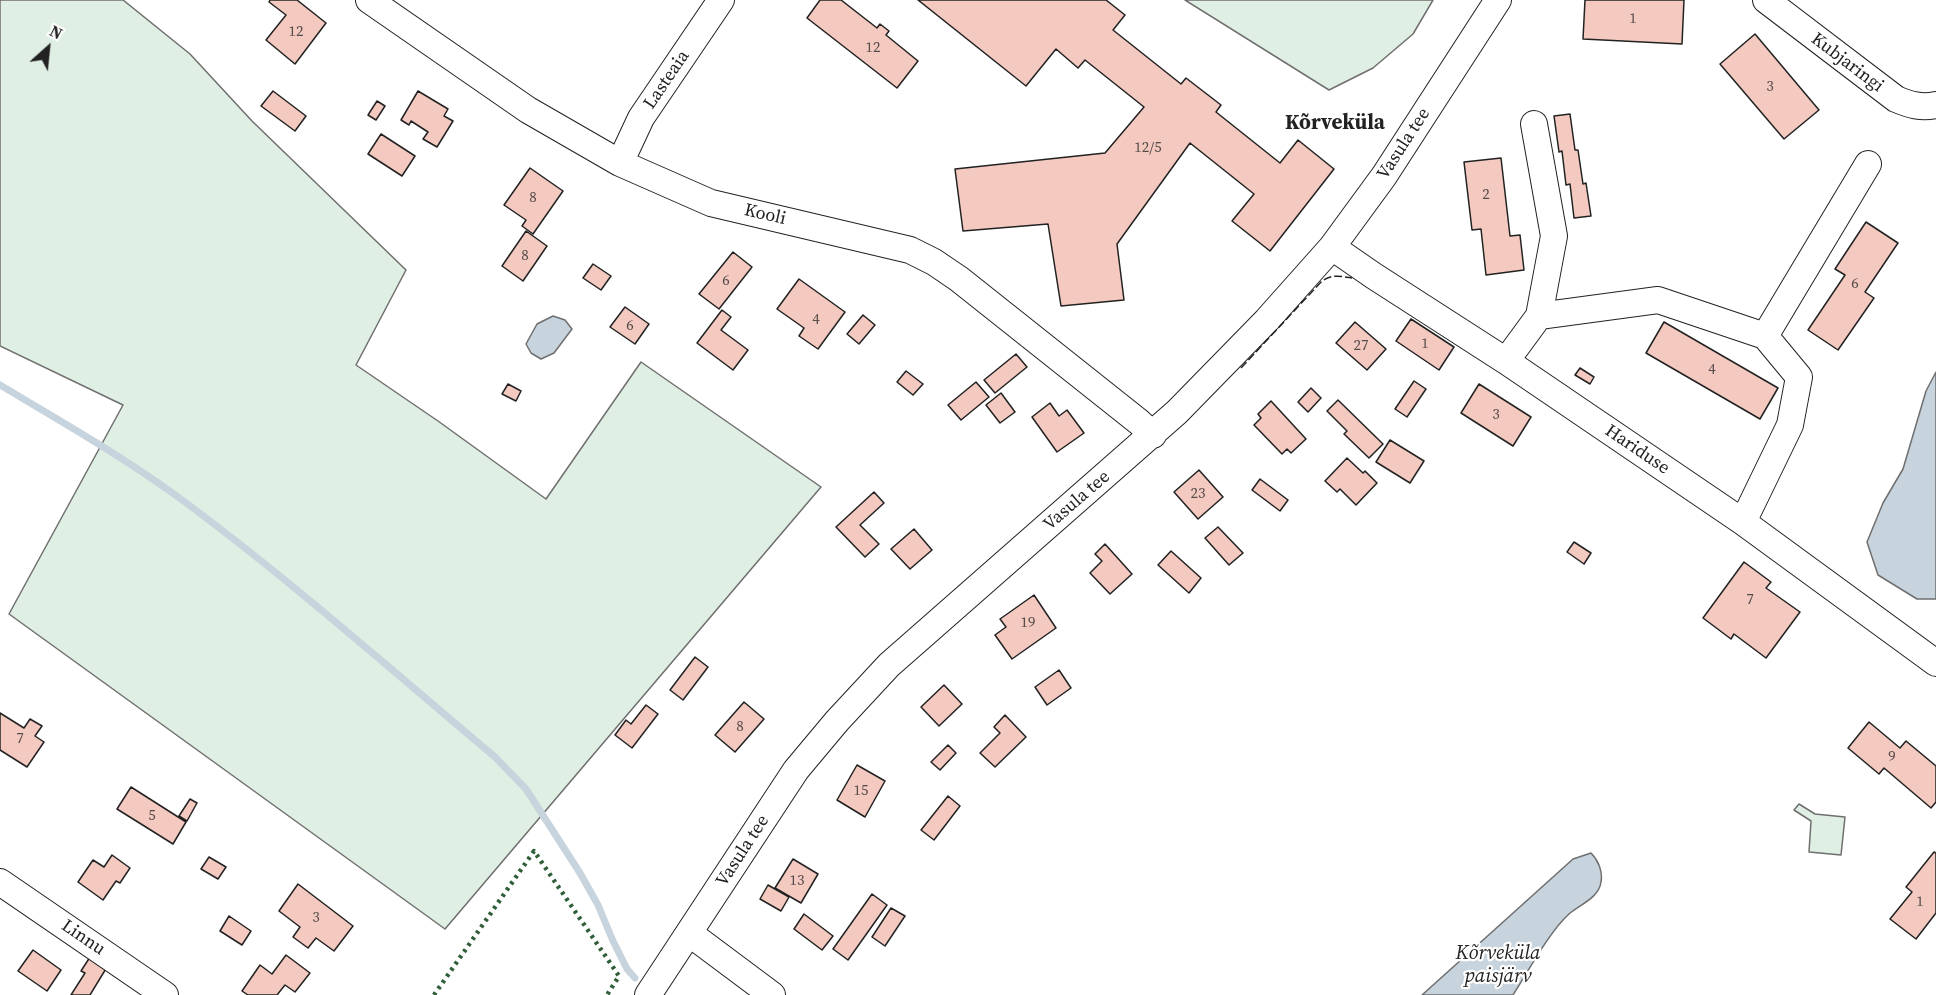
<!DOCTYPE html>
<html>
<head>
<meta charset="utf-8">
<style>
	body { margin:0 }
	#map { position:relative; width:1936px; height:995px; overflow:hidden; background:#fff; font-family:"Source Serif 4",serif }
	canvas { display:block }
	.north { position:absolute; left:18px; top:18px; width:60px; height:60px; -webkit-text-stroke:4px #fff; paint-order:stroke; rotate:27deg; font-size:16px; font-weight:700; line-height:24px; text-align:center; color:#222 }
	.north::after { content:''; display:block; margin:auto; width:21px; height:27px; background:#222; clip-path:polygon(50% 0,100% 100%,50% 72%,0 100%) }
</style>
</head>
<body>
<div id="map">
<canvas width="1936" height="995"></canvas>
<div class="north">N</div>
</div>
<script>
const context = document.querySelector('canvas').getContext('2d');
context.lineJoin = 'round';
function paint(path, color) {
  context.fillStyle = color;
  context.fill(path, 'evenodd');
}
function trace(path, color, width, dash) {
  context.strokeStyle = color;
  context.lineWidth = width;
  context.lineCap = dash ? 'butt' : 'round';
  context.setLineDash(dash || []);
  context.stroke(path);
}
function label(font, color, halo, rows, align = 'center') {
  context.font = font + ' "Source Serif 4",serif';
  context.lineWidth = 4.5;
  context.setLineDash([]);
  context.textBaseline = 'middle';
  context.strokeStyle = halo;
  context.fillStyle = color;
  for (const [text, x, y, turn = 0] of rows) {
    context.save();
    context.translate(x, y);
    context.rotate((+turn || 0) * Math.PI / 180);
    context.textAlign = isNaN(turn) ? turn : align;
    if (halo) context.strokeText(text, 0, 0);
    context.fillText(text, 0, 0);
    context.restore();
  }
}
const green = new Path2D(`
	M0 0H123L190 54 252 121 406 270 356 365 438 421 546 499 641 362 821 487 445 929 9 614 123 405 0 346Z
	M1185 0H1433L1413 34 1373 68 1329 90Z
	M1799 804 1815 814 1845 817 1841 855 1809 852 1811 821 1794 810Z`);
paint(green, '#e0efe3');
trace(green, '#6f6f6f', 1.5);
const water = new Path2D(`
	M553 316 565 320 572 329 554 353 541 359 531 353 526 344 537 324Z
	M1936 372V599H1917L1878 575 1867 542 1883 503 1903 469 1926 391Z
	M1591 853C1598 860 1603 871 1601 882 1599 898 1579 905 1569 914 1549 932 1528 972 1513 995H1422L1573 859Z`);
paint(water, '#c7d3dd');
trace(water, '#6f6f6f', 1.5);
trace(new Path2D(`
	M0 385C59 420 118 454 174 494 286 576 389 668 495 757L526 789 580 873 598 905 613 941 627 969 635 978`), '#c7d3dd', 7);
const building = new Path2D(`
	M270 0H297L326 23 295 64 266 40 286 15 269 2Z
	M820 0H841L877 28 880 24 889 31 886 35 918 61 897 88 807 18Z
	M918 0H1106L1125 15 1113 30 1181 84 1186 78 1221 105 1216 112 1280 163 1298 140 1334 169 1270 251 1232 221 1254 194 1190 143 1117 244 1124 300 1061 306 1048 224 963 231 955 169 1105 153 1144 107 1085 60 1078 68 1056 49 1026 86Z
	M1585 0H1684L1682 44 1583 39Z
	M1755 34 1819 110 1784 139 1720 64Z
	M273 91 306 116 295 131 261 106Z
	M418 91 448 109 444 116 453 121 437 147 423 139 428 132 411 121 409 125 401 120Z
	M377 101 385 106 376 120 368 115Z
	M1570 114 1575 150H1578L1583 184 1586 183 1591 216 1574 218 1570 184 1566 185 1562 151 1559 152 1554 116Z
	M381 134 415 156 402 176 368 154Z
	M1501 158 1510 236 1520 235 1524 270 1486 275 1481 229 1472 230 1464 162Z
	M530 168 563 191 533 234 522 226 526 220 504 205Z
	M1866 222 1898 243 1865 292 1874 298 1838 350 1808 330 1845 275 1835 269Z
	M526 231 547 246 523 281 502 266Z
	M733 252 752 267 719 309 699 294Z
	M593 264 611 276 601 290 583 278Z
	M799 279 845 312 818 349 799 336 804 328 777 309Z
	M625 307 649 324 635 344 610 327Z
	M722 310 731 317 721 330 748 350 733 370 697 343Z
	M863 315 875 325 859 344 847 334Z
	M1411 319 1454 347 1439 370 1396 341Z
	M1355 322 1386 349 1367 370 1336 343Z
	M1664 322 1778 388 1760 419 1646 353Z
	M1016 354 1027 367 995 393 984 380Z
	M1580 368 1594 377 1590 384 1575 375Z
	M906 371 923 384 913 395 897 382Z
	M1414 381 1426 389 1407 417 1395 409Z
	M976 382 989 397 961 420 948 405Z
	M508 384 521 391 516 401 502 394Z
	M1479 384 1531 417 1513 446 1461 413Z
	M1311 388 1321 398 1308 412 1298 402Z
	M1001 393 1015 412 1000 423 986 405Z
	M1338 400 1383 444 1369 458 1344 434 1347 431 1327 411Z
	M1271 401 1306 439 1291 453 1287 449 1282 454 1254 425 1261 418 1258 414Z
	M1050 403 1059 416 1067 410 1084 433 1057 452 1032 417Z
	M1390 440 1424 461 1410 483 1376 462Z
	M1347 458 1363 473 1365 471 1377 483 1356 505 1340 489 1337 492 1325 481Z
	M1199 470 1223 497 1198 519 1174 492Z
	M1260 479 1288 500 1280 511 1252 490Z
	M874 492 884 503 860 525 879 544 865 557 836 527Z
	M1218 527 1243 553 1229 565 1205 538Z
	M914 529 932 550 910 569 891 549Z
	M1574 542 1591 553 1584 564 1567 552Z
	M1105 544 1132 574 1110 594 1090 573 1102 561 1095 554Z
	M1171 551 1201 578 1189 593 1158 565Z
	M1744 562 1771 582 1766 588 1800 612 1766 658 1734 634 1731 639 1703 618Z
	M1034 595 1056 628 1012 659 995 635 1006 627 1000 619Z
	M695 657 708 667 683 700 670 690Z
	M1059 670 1071 688 1047 705 1035 687Z
	M944 685 962 704 939 726 921 707Z
	M744 702 764 719 735 752 715 735Z
	M646 705 658 714 632 748 615 735 626 720 631 724Z
	M0 713 24 728 30 719 42 726 35 736 44 742 27 767 0 750Z
	M1005 715 1026 737 995 767 980 753 1000 733 994 727Z
	M1869 722 1900 748 1906 741 1936 766V802L1931 808 1884 768 1879 774 1848 748Z
	M948 745 956 753 940 770 931 762Z
	M857 765 885 781 865 817 837 800Z
	M131 787 186 822 173 844 117 809Z
	M948 796 960 806 934 840 921 830Z
	M190 799 197 803 187 821 179 816Z
	M1934 852 1936 853V913L1916 939 1890 919 1912 892 1906 887Z
	M112 855 130 868 120 883 116 881 103 900 78 882 93 860 104 867Z
	M209 857 226 867 218 879 201 869Z
	M793 859 818 874 801 903 775 888Z
	M298 884 353 926 334 951 316 938 308 948 293 937 300 927 279 911Z
	M768 885 789 897 781 911 760 899Z
	M872 894 887 905 848 960 833 949Z
	M891 908 905 916 885 946 872 937Z
	M804 914 833 936 822 950 794 929Z
	M229 916 251 931 242 945 220 931Z
	M33 950 61 970 47 991 18 971Z
	M286 955 310 973 295 992 285 985 277 995H248L242 991 260 965 272 974Z
	M90 957 107 967 90 995H71L85 973 81 971Z`);
paint(building, '#f3c9c0');
trace(building, '#222', 1.5);
const minor = new Path2D(`
	M369 0 528 110 620 163 711 203 910 250 934 262 959 279 1139 422 1153 435
	M1766 0 1896 99C1910 105 1921 108 1936 105
	M1534 124 1554 236 1539 316
	M620 163 641 118 721 0
	M1332 247 1374 276 1506 361 1743 522 1936 663
	M1765 336 1868 164
	M1506 361 1539 316 1658 300 1765 336 1799 377 1790 425 1743 522
	M0 882 165 995
	M689 933 772 995
	M648 995 796 770 837 721 889 665 1177 412 1267 320 1332 247 1384 176 1498 0`);
trace(minor, '#222', 28);
trace(minor, '#fff', 26);
trace(new Path2D(`
	M434 995 534 851 619 976 607 995`), '#2f5e38', 4.5, [3, 4.5]);
trace(new Path2D(`
	M1241 368 1321 282C1331 274 1339 276 1352 278`), '#222', 1.5, [8, 3]);
label('15px', '#564c4a', null, [
	["1",1633,19],
	["12",296,32],
	["12",873,48],
	["3",1770,87],
	["12/5",1148,148],
	["2",1486,195],
	["8",533,198],
	["8",525,256],
	["6",726,281],
	["6",1855,284],
	["4",816,320],
	["6",630,326],
	["1",1425,344],
	["27",1361,346],
	["4",1712,370],
	["3",1496,415],
	["23",1198,494],
	["7",1750,600],
	["19",1028,623],
	["8",740,727],
	["7",20,739],
	["9",1892,757],
	["15",861,791],
	["5",152,816],
	["13",797,881],
	["1",1920,902],
	["3",316,918]
]);
label('18px', '#222', '#fff', [
	["Kubjaringi",1847,63,37],
	["Lasteaia",667,80,-56],
	["Vasula tee",1404,144,-57],
	["Kooli",765,215,13],
	["Hariduse",1637,450,34],
	["Vasula tee",1077,501,-41],
	["Vasula tee",743,851,-57],
	["Linnu",83,938,34]
]);
label('italic 20px', '#222', '#fff', [
	["Kõrveküla",1498,954],
	["paisjärv",1498,977]
]);
label('bold 21px', '#222', '#fff', [
	["Kõrveküla",1335,124]
]);
</script>
</body>
</html>
